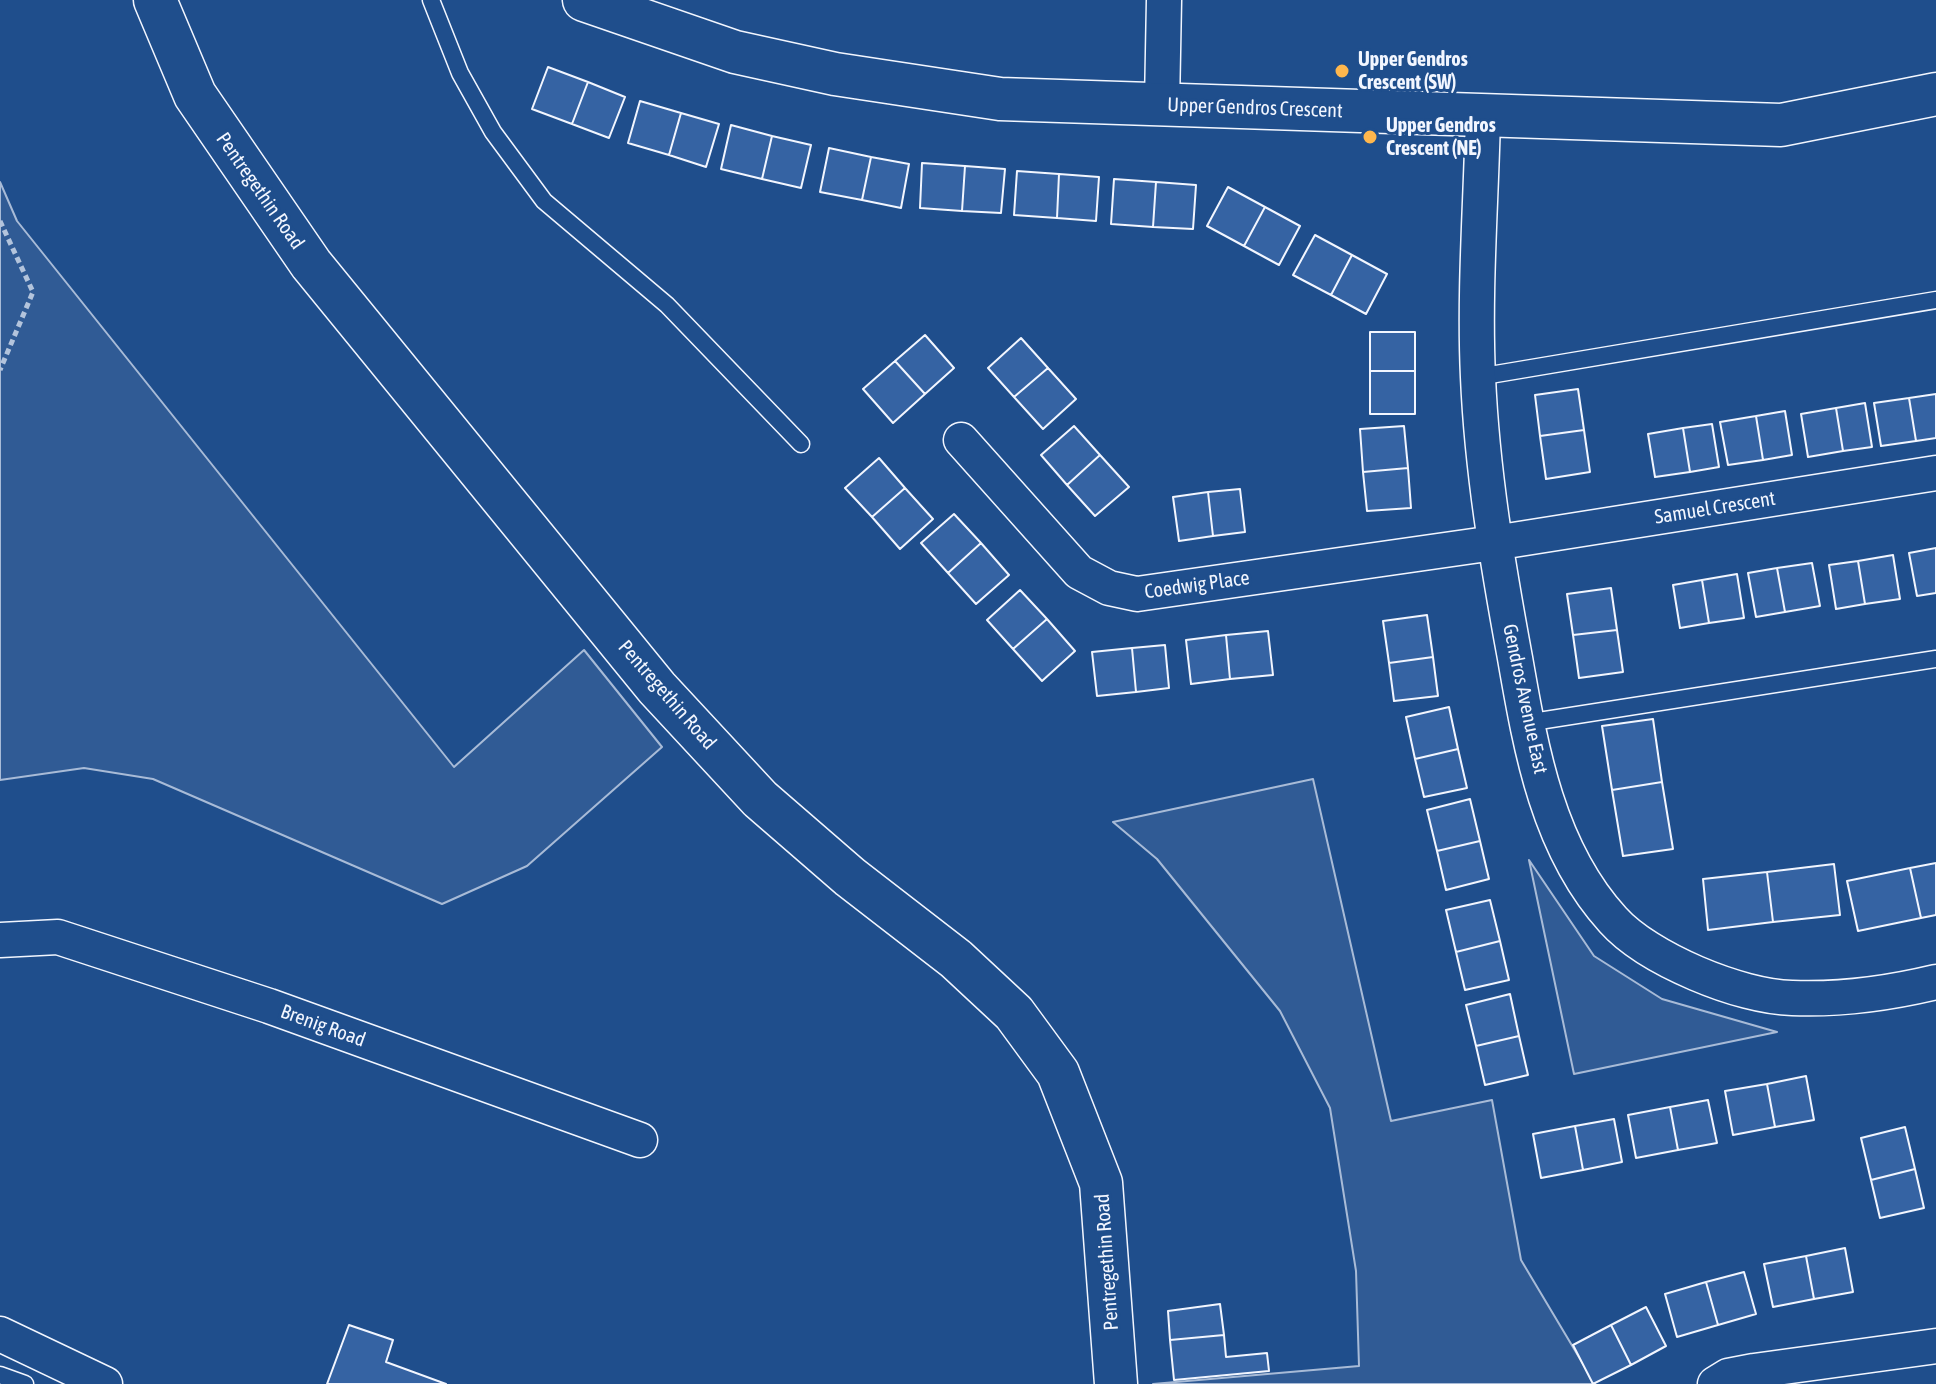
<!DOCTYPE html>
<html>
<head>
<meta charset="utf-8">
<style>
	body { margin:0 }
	canvas { display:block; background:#1f4e8c }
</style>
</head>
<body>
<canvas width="1936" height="1384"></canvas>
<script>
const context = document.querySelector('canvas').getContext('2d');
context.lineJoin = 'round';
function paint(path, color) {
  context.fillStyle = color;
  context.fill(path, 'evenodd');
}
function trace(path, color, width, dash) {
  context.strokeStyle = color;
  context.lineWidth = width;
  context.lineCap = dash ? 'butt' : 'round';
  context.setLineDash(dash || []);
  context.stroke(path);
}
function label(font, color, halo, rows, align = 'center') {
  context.font = font + ' "Asap Condensed",sans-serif';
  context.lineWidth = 6;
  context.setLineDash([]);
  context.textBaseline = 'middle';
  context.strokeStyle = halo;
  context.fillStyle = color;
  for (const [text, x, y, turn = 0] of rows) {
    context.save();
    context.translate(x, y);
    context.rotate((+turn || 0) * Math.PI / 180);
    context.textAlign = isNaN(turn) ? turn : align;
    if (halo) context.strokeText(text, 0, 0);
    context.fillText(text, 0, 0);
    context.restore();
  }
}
const built = new Path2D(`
	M0 182 17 221 454 767 584 650 662 747 527 866 442 904 153 779 84 768 0 780Z
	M1313 779 1391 1121 1492 1100 1521 1260 1595 1384H1153L1359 1366 1356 1271 1330 1108 1280 1011 1157 859 1113 822Z
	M1529 860 1594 956 1662 999 1777 1032 1574 1074Z`);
paint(built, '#305b95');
trace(built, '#a8bbd7', 2);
const building = new Path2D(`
	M548 67 588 82 572 124 532 109Z
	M588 82 625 97 609 138 572 124Z
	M640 101 681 113 669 155 628 143Z
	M681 113 719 124 706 167 669 155Z
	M731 125 772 136 762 179 721 169Z
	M772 136 811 145 801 188 762 179Z
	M829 148 871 157 862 200 820 192Z
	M871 157 909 164 901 208 862 200Z
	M922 163 965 166 962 211 920 208Z
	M965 166 1005 169 1001 213 962 211Z
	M1017 171 1059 174 1057 218 1014 215Z
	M1059 174 1099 177 1096 221 1057 218Z
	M1114 179 1156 182 1153 227 1111 224Z
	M1156 182 1196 185 1193 229 1153 227Z
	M1228 187 1265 207 1244 246 1207 226Z
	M1265 207 1300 226 1279 265 1244 246Z
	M1315 235 1352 255 1331 295 1293 275Z
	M1352 255 1387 274 1366 314 1331 295Z
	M1370 332H1415V371H1370Z
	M925 335 954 368 925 394 895 361Z
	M1021 338 1048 368 1014 397 988 368Z
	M895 361 925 394 893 423 863 389Z
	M1048 368 1076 399 1043 429 1014 397Z
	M1370 371H1415V414H1370Z
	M1578 389 1584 430 1540 436 1535 395Z
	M1936 394V438L1916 441 1909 398Z
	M1909 398 1916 441 1881 446 1874 403Z
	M1865 403 1872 447 1843 451 1836 408Z
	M1836 408 1843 451 1808 457 1801 414Z
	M1785 411 1792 455 1763 460 1756 416Z
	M1756 416 1763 460 1728 465 1720 422Z
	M1712 424 1719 467 1690 472 1683 428Z
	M1074 426 1100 455 1067 485 1041 455Z
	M1404 426 1408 468 1363 472 1360 429Z
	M1683 428 1690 472 1655 477 1648 434Z
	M1584 430 1590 472 1546 479 1540 436Z
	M1100 455 1129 487 1095 516 1067 485Z
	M879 458 905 488 872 517 845 488Z
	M1408 468 1411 508 1367 511 1363 472Z
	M905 488 933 519 900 549 872 517Z
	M1240 489 1245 532 1213 536 1208 492Z
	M1208 492 1213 536 1179 541 1173 497Z
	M954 514 981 543 948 573 921 543Z
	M981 543 1009 575 976 604 948 573Z
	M1936 548V593L1917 596 1909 553Z
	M1893 555 1900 599 1865 604 1858 561Z
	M1858 561 1865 604 1836 609 1829 565Z
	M1812 563 1820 606 1785 612 1777 568Z
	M1777 568 1785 612 1756 617 1748 573Z
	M1737 574 1744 618 1709 623 1702 580Z
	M1702 580 1709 623 1680 628 1673 585Z
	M1611 588 1617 630 1573 635 1567 594Z
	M1020 590 1047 619 1013 649 987 620Z
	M1427 615 1433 657 1389 663 1383 621Z
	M1047 619 1075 651 1042 681 1013 649Z
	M1617 630 1623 672 1579 678 1573 635Z
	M1268 631 1273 675 1230 679 1226 635Z
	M1226 635 1230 679 1191 684 1186 640Z
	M1165 645 1169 688 1136 692 1132 648Z
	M1132 648 1136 692 1097 696 1092 652Z
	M1433 657 1438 696 1394 701 1389 663Z
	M1449 707 1458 749 1415 759 1406 717Z
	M1653 719 1662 782 1612 790 1602 726Z
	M1458 749 1467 788 1424 797 1415 759Z
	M1662 782 1673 849 1623 856 1612 790Z
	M1470 799 1480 841 1437 851 1427 810Z
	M1480 841 1489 879 1446 890 1437 851Z
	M1936 863V915L1921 918 1910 868Z
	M1834 864 1840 915 1773 922 1767 872Z
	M1910 868 1921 918 1858 931 1847 881Z
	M1767 872 1773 922 1708 930 1703 879Z
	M1490 900 1500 941 1456 952 1446 910Z
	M1500 941 1509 980 1465 990 1456 952Z
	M1510 994 1519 1036 1476 1046 1466 1005Z
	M1519 1036 1528 1075 1485 1085 1476 1046Z
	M1806 1076 1814 1120 1775 1127 1767 1084Z
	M1767 1084 1775 1127 1733 1135 1725 1091Z
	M1708 1100 1717 1143 1678 1150 1670 1107Z
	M1670 1107 1678 1150 1636 1158 1628 1115Z
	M1614 1119 1622 1162 1583 1170 1575 1126Z
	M1575 1126 1583 1170 1541 1178 1533 1134Z
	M1905 1127 1915 1169 1871 1180 1861 1138Z
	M1915 1169 1924 1208 1880 1218 1871 1180Z
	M1845 1248 1853 1292 1814 1299 1806 1256Z
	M1806 1256 1814 1299 1773 1307 1764 1264Z
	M1744 1272 1756 1314 1718 1325 1706 1282Z
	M1706 1282 1718 1325 1677 1337 1665 1294Z
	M1220 1304 1224 1335 1170 1340 1168 1311Z
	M1646 1307 1666 1346 1631 1365 1611 1325Z
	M349 1325 393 1340 386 1362 446 1384H327Z
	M1611 1325 1631 1365 1593 1384 1573 1345Z
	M1224 1335 1226 1357 1267 1353 1269 1371 1174 1380 1170 1340Z`);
paint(building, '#3563a3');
trace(building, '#f2f6ff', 2);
const service = new Path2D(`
	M431 0 460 73 493 132 544 201 667 305 801 444
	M1478 377 1936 300
	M1526 723 1936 659
	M0 1375 25 1384`);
const minor = new Path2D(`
	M1162 104 1164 0
	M1483 117C1481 203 1474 291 1478 377 1482 471 1498 566 1515 658 1531 750 1548 849 1613 920 1648 959 1740 997 1792 998 1840 1000 1890 993 1936 982
	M961 440 1079 572 1109 588 1137 594 1494 543 1936 473
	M0 940 58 937 269 1006 640 1140
	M0 1334 105 1384
	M1715 1384 1728 1376 1754 1371 1936 1346`);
const tertiary = new Path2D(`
	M155 0 195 95 311 264 657 688 760 799 850 877 956 959 1014 1013 1058 1073 1101 1183 1116 1384
	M584 0 735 52 835 74 1000 99 1781 125 1936 94`);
trace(service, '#f2f6ff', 19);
trace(minor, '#f2f6ff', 37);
trace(tertiary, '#f2f6ff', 45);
trace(new Path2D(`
	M0 221 33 292 0 370`), '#b3c4dc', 5, [6, 4]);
trace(service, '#1f4e8c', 16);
trace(minor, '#1f4e8c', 34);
trace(tertiary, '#1f4e8c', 42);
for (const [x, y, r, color] of [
	[1342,71,8,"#ffb74d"],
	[1370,137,8,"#ffb74d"]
]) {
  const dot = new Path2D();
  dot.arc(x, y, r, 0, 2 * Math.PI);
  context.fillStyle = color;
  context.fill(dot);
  trace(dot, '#1f4e8c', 3);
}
label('bold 20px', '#f2f6ff', '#1f4e8c', [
	["Upper Gendros",1358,60],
	["Crescent (SW)",1358,83],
	["Upper Gendros",1386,126],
	["Crescent (NE)",1386,149]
], 'left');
label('20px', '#f2f6ff', '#1f4e8c', [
	["Upper Gendros Crescent",1255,108,2],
	["Pentregethin Road",260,191,55],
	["Samuel Crescent",1715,508,-9],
	["Coedwig Place",1197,585,-8],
	["Pentregethin Road",667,695,49],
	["Gendros Avenue East",1525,699,78],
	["Brenig Road",323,1026,20],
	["Pentregethin Road",1107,1262,-94]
]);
</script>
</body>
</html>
